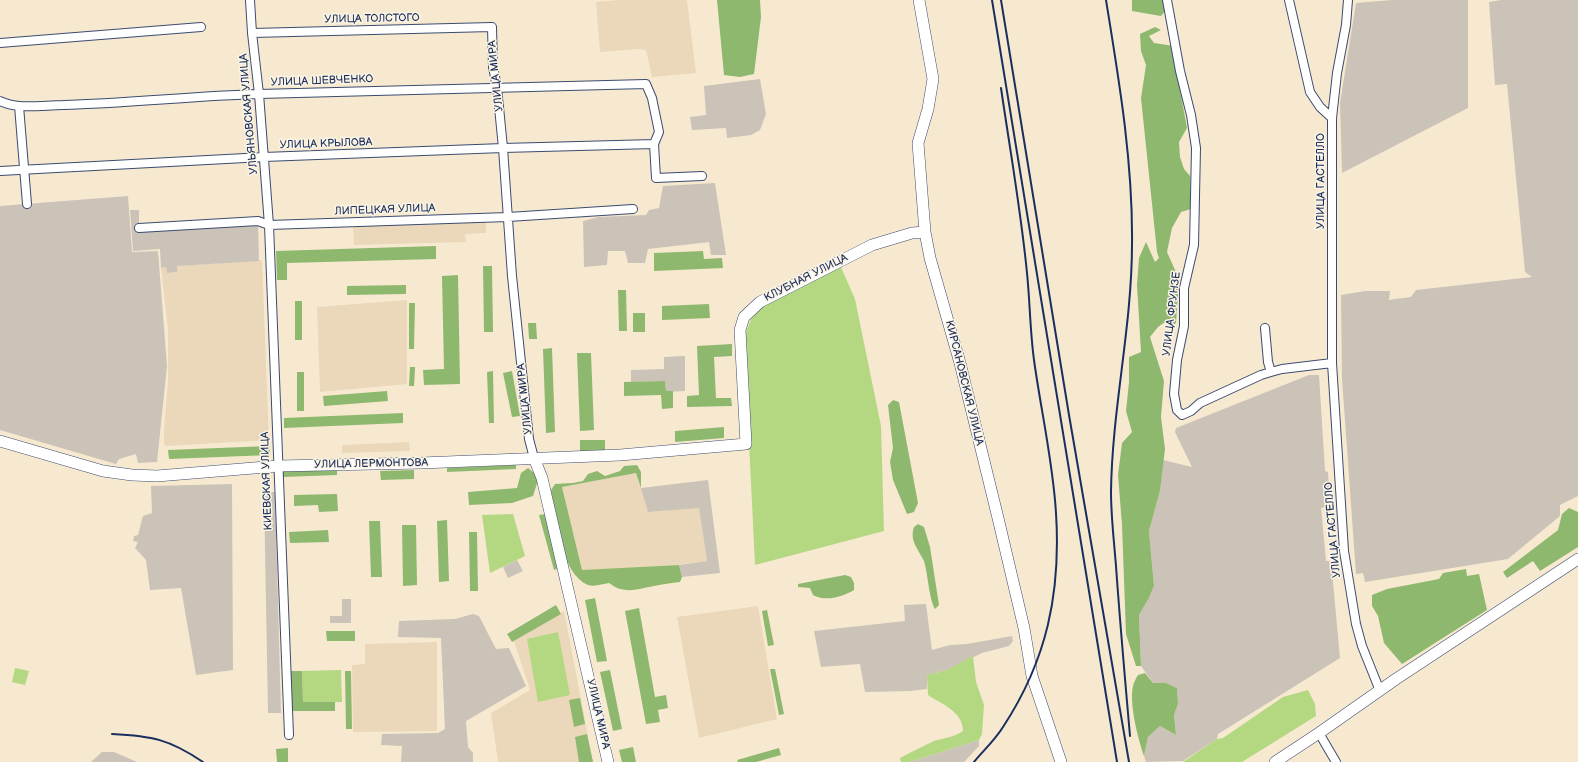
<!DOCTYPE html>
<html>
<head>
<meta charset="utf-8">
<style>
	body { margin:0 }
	canvas { display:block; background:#f6e9d0 }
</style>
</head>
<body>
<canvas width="1578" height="762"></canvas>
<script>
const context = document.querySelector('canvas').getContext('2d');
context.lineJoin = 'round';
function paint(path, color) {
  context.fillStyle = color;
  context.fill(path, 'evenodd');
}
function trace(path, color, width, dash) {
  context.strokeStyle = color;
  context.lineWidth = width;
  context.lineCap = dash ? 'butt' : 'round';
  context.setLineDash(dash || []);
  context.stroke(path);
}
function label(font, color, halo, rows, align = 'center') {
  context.font = font + ' "Balsamiq Sans",sans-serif';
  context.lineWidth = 3;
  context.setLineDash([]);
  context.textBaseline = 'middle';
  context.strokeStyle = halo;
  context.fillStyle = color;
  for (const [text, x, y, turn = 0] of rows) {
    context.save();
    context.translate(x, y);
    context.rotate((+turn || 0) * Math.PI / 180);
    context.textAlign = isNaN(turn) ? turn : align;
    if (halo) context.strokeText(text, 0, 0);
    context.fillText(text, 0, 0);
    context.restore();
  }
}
paint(new Path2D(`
	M619 0H687L696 73 652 77 646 50 638 49 600 52 596 2Z
	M486 220V233L465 234 466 242 354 245 353 225Z
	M262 260 269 440 166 446 164 444V430L168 382V329L161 268 166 267 167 273 177 272V266Z
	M407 300V384L320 392 317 307Z
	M409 442 410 451 342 453V445Z
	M636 473 649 512 699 507 707 561 675 565 582 571 562 487Z
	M758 606 777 719 699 738 677 617Z
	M564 611 593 762H498L491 713 530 690 514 641Z
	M437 642V731L353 732 352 665 365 664V644Z`), '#ebd8ba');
paint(new Path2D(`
	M1392 0H1468V108L1342 173 1340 103 1356 3Z
	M1501 0H1578V496L1560 505V516L1508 559 1365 582 1363 573 1356 574 1342 379 1341 295 1365 291H1390L1389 300 1395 299 1411 297 1416 290 1532 277 1525 272 1507 84 1495 85 1489 2Z
	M760 79 766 114 760 130 751 135 727 138 726 128 692 130 690 117 706 115 704 86Z
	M715 183 726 255H711L709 242 648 249 645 263H628L625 251H608L607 265 584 267 583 221 599 217 646 215 649 210 659 208 663 186Z
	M128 196 132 252 158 251 167 366 157 462 138 463 136 454 119 459 116 464 0 430V206Z
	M130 210H139V228L258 221 259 261 177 266V272L167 273 166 267 161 268 160 249 133 251Z
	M685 356V391L666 392 665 381 631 382V370L664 369V357Z
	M1309 375H1319L1325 471 1328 472 1330 506 1321 508 1322 518 1326 561H1331L1340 658 1218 734 1217 739 1183 761 1146 762 1144 756 1148 737 1160 726 1176 735 1174 715 1178 704 1177 688 1166 683H1153L1141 666 1139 615 1149 598 1154 586 1149 531 1160 491 1163 460 1192 467 1175 432 1176 428Z
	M708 480 720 573 682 577 679 565 707 561 699 508 648 512 641 488Z
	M232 484 233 670 196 675 181 588 150 590 146 560 135 548 138 542 133 541 134 536 138 535 143 516 152 513 151 486Z
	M264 492H275L281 713H268Z
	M517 560 523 571 508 578 503 567Z
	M342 599H351V623H330V616H342Z
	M926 604 932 650 950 645 967 644 1012 636 1013 641 1009 646 982 653 947 670 927 675V689L910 691 865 692 860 664 821 667 814 631 905 621 904 605Z
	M473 614 479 616 496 649 509 648 526 686 466 721 468 747 473 753V762H401L402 746 381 745 382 734 438 733 445 729 441 638 398 637 399 621 455 619Z
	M979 740V746L964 762H909Z
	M102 752H114L137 762H91Z`), '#cbc3b8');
paint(new Path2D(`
	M840 265 855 299 881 426 884 531 755 565 744 339C748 325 752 315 761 304Z
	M513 514 525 556 490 573 482 515Z
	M558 632 570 695 538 702 527 639Z
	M973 656 976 682 984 705 982 734 979 740 909 762H901L900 758C911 752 923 746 934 741 945 738 954 737 963 731 963 711 941 704 928 695L927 675 947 670Z
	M15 668 29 671 25 685 12 682Z
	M341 670 342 702 303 703 302 671Z
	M1308 690 1315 704 1316 716 1242 762H1183L1217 739 1223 738 1283 697Z`), '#b4d881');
paint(new Path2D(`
	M717 0H760L761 17 754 74 740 77 724 75Z
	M1132 0H1163L1166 10 1161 16 1132 11Z
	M1155 27 1161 30 1149 36 1154 43 1174 46 1180 90 1187 128 1179 142 1180 157 1184 169 1190 176 1191 209 1181 212 1172 228 1167 252 1179 279 1176 323 1170 327 1165 322 1158 327 1150 337 1164 381 1161 417 1165 449 1160 491 1149 531 1154 586 1149 598 1139 615 1141 666H1136L1126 634 1122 525 1118 475 1122 443 1132 432 1126 411 1129 382V357L1141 352 1137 285 1139 258 1146 242 1155 262 1159 258 1157 252 1141 98 1146 65 1141 51 1140 34Z
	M436 246V259L287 263V280H277L276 251Z
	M703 251 704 259 722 258 723 268 654 271V253Z
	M483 266H492L493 332H484Z
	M458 275 460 384 424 385 423 370 444 369 442 276Z
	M406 285V294L347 295V286Z
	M618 290H626L627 331H619Z
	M295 301H302V340H295Z
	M409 303H415L414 349H409Z
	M709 304 710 318 662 320V306Z
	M633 313H645V332H633Z
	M528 323H536L537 339H529Z
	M732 344V356L714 357 716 398H731L732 406 687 407V396L699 395 697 346Z
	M552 348 555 432 546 433 543 349Z
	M577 353H591L594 430 580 431Z
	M410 367H415L414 386H409Z
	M493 371 494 423H489L487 372Z
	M512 371 520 416 512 417 503 373Z
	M297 372H304V411H297Z
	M665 381 666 391H673V408L662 409 661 395 624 396V382Z
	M387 391 388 401 324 406 323 396Z
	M893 400 899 402 918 503 914 512 907 514 893 480 890 462 893 448 888 405Z
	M403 413V423L284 428V418Z
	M724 427V438L675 442V431Z
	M580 440H605V453H580Z
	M270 446V455L169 459 168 450Z
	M516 465V469L447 472V468Z
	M637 465 641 472V488L636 473 562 487 582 570 679 565 682 577 680 582C671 583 663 584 654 586 637 589 625 595 609 583 603 584 594 587 588 585 561 574 554 516 551 490L555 484 573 483 583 481 588 474 597 471 605 476 620 471 624 466Z
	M337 468V475L283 477V470Z
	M528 468 539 477 533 496 512 503 469 505 468 492 517 488 521 473Z
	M414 470V479L381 480 380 471Z
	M337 494 338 511 319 512 318 505 294 506V495Z
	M1569 508 1578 512V547L1540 571 1533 561 1507 578 1503 572 1558 530 1562 514Z
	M546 514 560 568 554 570 539 515Z
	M447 520 449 581 439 582 437 521Z
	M369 521H380L382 577H371Z
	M918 524 924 527 930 547 939 605 935 609C929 599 928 574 924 561 919 550 909 541 914 527Z
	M402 525H416L417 585 403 586Z
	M328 530 329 542 290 543 289 532Z
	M469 532H477L478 591H470Z
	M1466 569 1467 576 1479 574 1487 610 1402 664 1384 643 1378 616 1372 606V595L1387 589 1439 579 1443 573Z
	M845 575 851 577 854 583V590C842 597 825 602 813 595L810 588 798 587V584Z
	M595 598 607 661 597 662 585 600Z
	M556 605 561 614 512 642 507 634Z
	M639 608 655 697 666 695 668 708 658 710 660 722 646 724 625 611Z
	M767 610 774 645 768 646 762 611Z
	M326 631H355V641H327Z
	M770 669H775L784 714 779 715Z
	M610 670 622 729 613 731 600 672Z
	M290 671H302L303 702H335V711H291Z
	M345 671H351L352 729H346Z
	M1145 673 1153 683H1166L1177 688 1178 704 1174 715 1176 735 1160 726 1148 737 1144 756C1138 739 1129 704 1133 686 1134 682 1136 678 1138 675Z
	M580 698 585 724 574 727 569 700Z
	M587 734 593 762H579L575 737Z
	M633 747 636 762H622L619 750Z
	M288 748V762H277L276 749Z
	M779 748 781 755 756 762H738L737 760Z`), '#8fb86f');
const street = new Path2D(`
	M250 0 252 33 259 94 269 225 289 735
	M1167 0 1180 71 1191 115 1196 148 1194 245 1184 288V326L1177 360 1174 394 1177 410 1182 415 1191 411 1200 403 1261 375 1271 372 1268 362 1265 328
	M1289 0 1310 92 1320 107 1332 118
	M1348 0 1346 25 1337 73 1332 118V363L1344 551 1356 624 1362 646 1380 691
	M252 33 492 27 493 67 497 87 503 148 512 276 529 439 534 458
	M0 43 201 27
	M0 101C19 110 43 105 63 105 129 103 194 96 259 94L646 84 652 98 659 132 654 144 656 178 702 176
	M19 106 27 204
	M0 171 264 157 503 148 654 144
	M139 228 258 221 269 225 508 217 633 209
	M1271 372 1282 369 1332 363
	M1319 733 1336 762`);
const secondary = new Path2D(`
	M919 0 933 79 928 109 918 143 925 232 930 258 960 363 998 518 1024 628 1032 676 1061 762
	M0 441 103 471 132 475 157 476 278 466 421 463 620 455 746 444 740 330 744 317 760 302 872 245 912 233 925 232
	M534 458 542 478 608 762
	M1275 762 1319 733 1396 679 1578 559`);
trace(street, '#3c4b6f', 10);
trace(secondary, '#3c4b6f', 12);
trace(street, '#fff', 8);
trace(secondary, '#fff', 11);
trace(new Path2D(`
	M992 0 1117 762
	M1001 0 1069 415 1129 762
	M1106 0C1119 80 1133 162 1132 244 1132 327 1112 409 1111 492 1111 516 1114 541 1116 566 1120 623 1125 679 1130 736
	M112 734C152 736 169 739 203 762
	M974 762C983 751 995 740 1003 727 1047 660 1061 593 1056 513 1053 462 1041 411 1034 360 1030 331 1030 302 1027 273 1021 211 1010 150 1001 88`), '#1b2f5e', 2);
label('11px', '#1b2f5e', '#fcf5e5', [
	["УЛИЦА ТОЛСТОГО",372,19,-1],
	["УЛИЦА МИРА",496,76,-96],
	["УЛИЦА ШЕВЧЕНКО",322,81,-2],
	["УЛЬЯНОВСКАЯ УЛИЦА",249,114,-95],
	["УЛИЦА КРЫЛОВА",326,144,-2],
	["УЛИЦА ГАСТЕЛЛО",1321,181,-90],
	["ЛИПЕЦКАЯ УЛИЦА",385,210,-2],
	["КЛУБНАЯ УЛИЦА",806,278,-27],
	["УЛИЦА ФРУНЗЕ",1172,314,-83],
	["КИРСАНОВСКАЯ УЛИЦА",964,383,76],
	["УЛИЦА МИРА",525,399,-96],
	["УЛИЦА ЛЕРМОНТОВА",371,464,-1],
	["КИЕВСКАЯ УЛИЦА",267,481,-92],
	["УЛИЦА ГАСТЕЛЛО",1333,530,-95],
	["УЛИЦА МИРА",598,714,77]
]);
</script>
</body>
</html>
